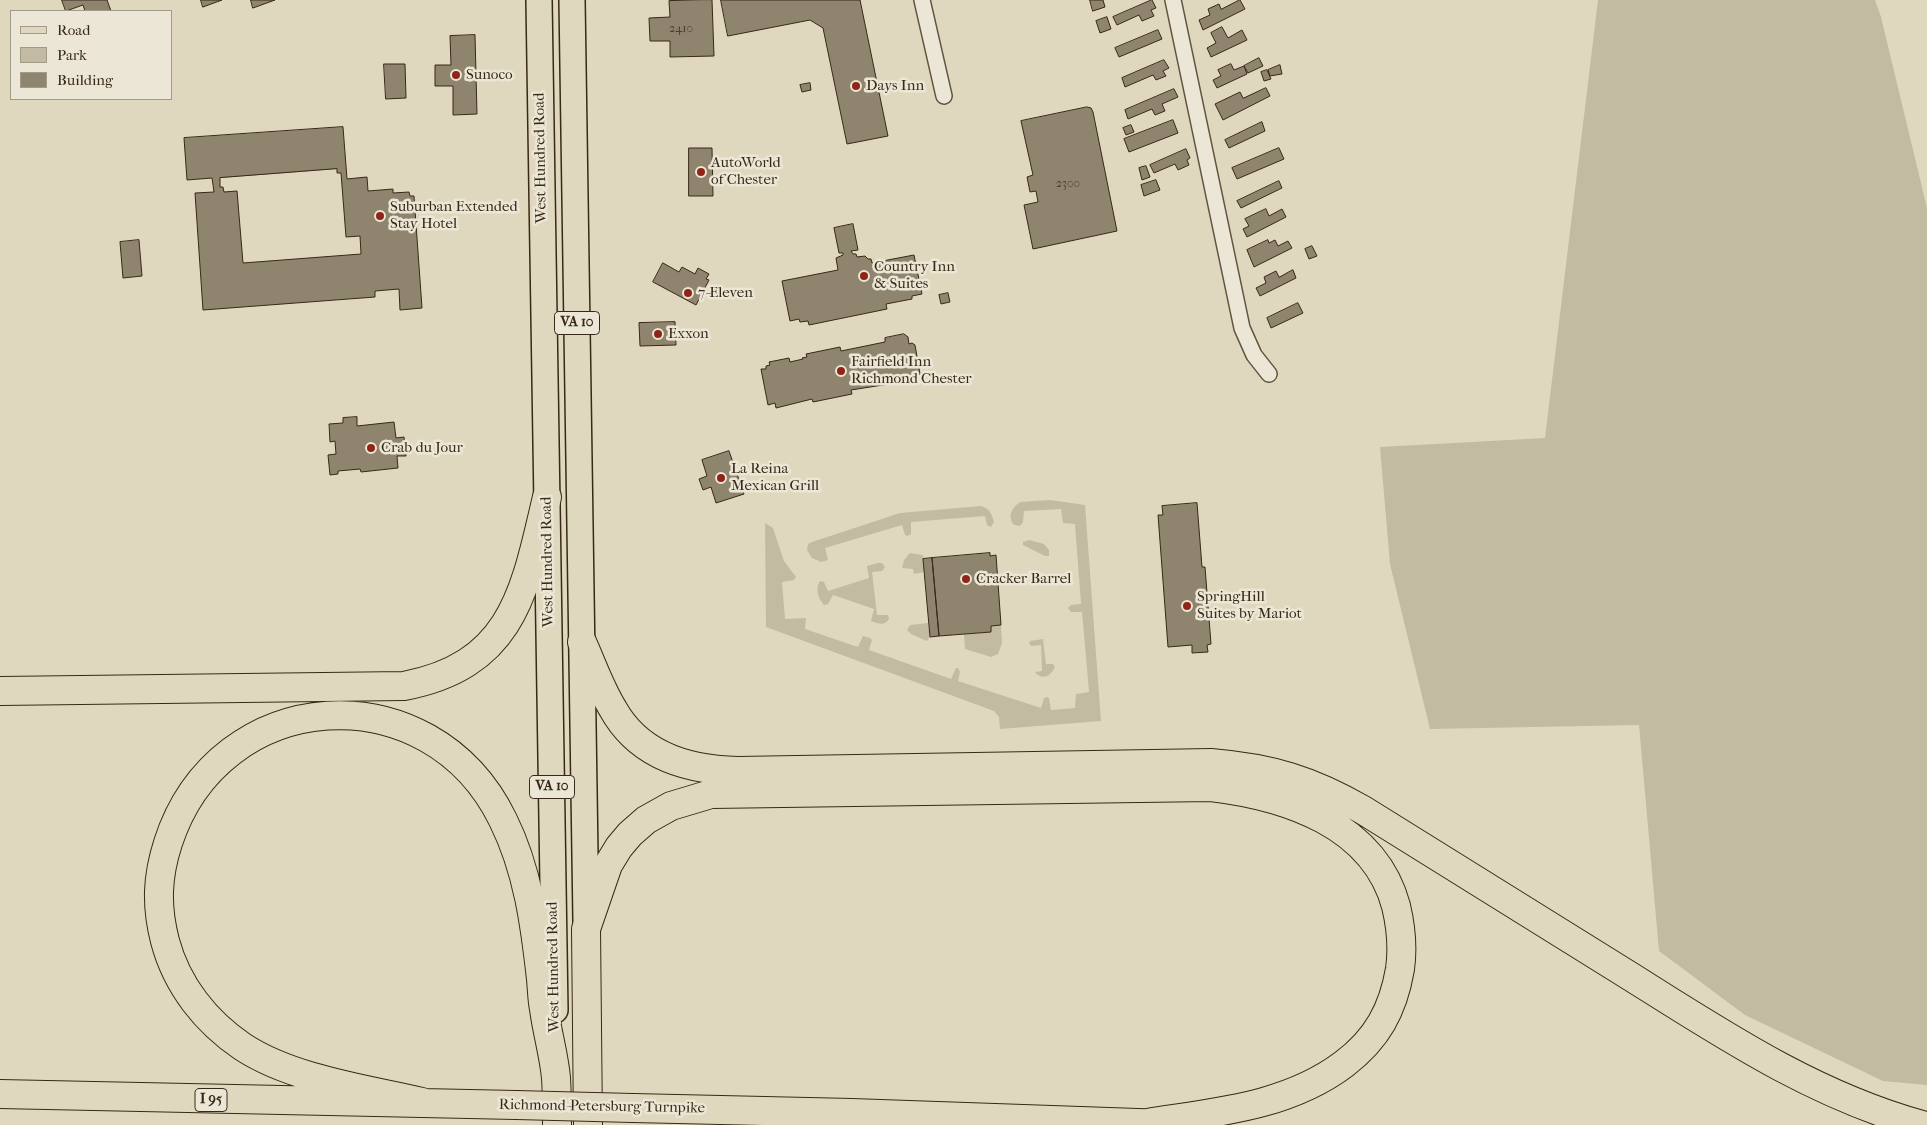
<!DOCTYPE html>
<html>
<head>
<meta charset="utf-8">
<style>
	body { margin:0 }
	#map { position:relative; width:1927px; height:1125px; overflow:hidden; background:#e0d8be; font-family:"IM FELL French Canon",serif }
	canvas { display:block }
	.legend { position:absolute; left:10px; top:10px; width:162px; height:90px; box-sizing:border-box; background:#ebe6d5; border:1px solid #a39a89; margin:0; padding:6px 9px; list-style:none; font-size:15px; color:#382817 }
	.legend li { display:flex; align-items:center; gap:10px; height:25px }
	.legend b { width:25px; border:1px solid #a39a89 }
</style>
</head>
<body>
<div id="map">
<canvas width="1927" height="1125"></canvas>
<ul class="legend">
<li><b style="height:6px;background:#e0d8be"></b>Road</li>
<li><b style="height:14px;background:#c3baa2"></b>Park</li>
<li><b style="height:14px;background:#8f846e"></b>Building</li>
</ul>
</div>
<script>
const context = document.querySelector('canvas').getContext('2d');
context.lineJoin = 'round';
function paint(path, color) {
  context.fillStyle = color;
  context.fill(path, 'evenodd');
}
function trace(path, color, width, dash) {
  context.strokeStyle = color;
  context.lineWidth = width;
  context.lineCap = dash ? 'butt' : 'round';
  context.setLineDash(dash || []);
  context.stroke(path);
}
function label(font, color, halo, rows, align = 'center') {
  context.font = font + ' "IM FELL French Canon",serif';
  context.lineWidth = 5;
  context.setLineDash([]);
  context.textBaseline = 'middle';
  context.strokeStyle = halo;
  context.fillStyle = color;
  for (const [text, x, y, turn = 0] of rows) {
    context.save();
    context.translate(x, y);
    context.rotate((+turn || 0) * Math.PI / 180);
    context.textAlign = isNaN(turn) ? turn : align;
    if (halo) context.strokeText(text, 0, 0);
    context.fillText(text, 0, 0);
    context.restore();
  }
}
paint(new Path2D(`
	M1598 0H1875L1881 17 1927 208V1085L1883 1081 1745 1015 1659 951 1639 725 1430 729 1390 564 1380 447 1545 438Z
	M1050 500 1085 505 1101 721 1000 729 999 717 994 711 766 627 765 523 773 528 784 561 796 577 794 580 782 582 785 619 806 618 805 629 858 647 863 636 870 638 872 640 869 650 951 679 956 668H958L960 672 958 681 1041 708 1044 698 1047 697 1049 698 1051 710 1075 708 1076 694 1089 692 1082 612H1071L1068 608 1071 605 1081 604 1075 524 1063 523 1061 509 1024 511 1023 522 1020 526 1014 525C1007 516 1012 508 1020 502Z
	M981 506C989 508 992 514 994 522L991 527 987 525 985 516 911 522V534L908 536 905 535 902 525 825 548 828 560 821 562 812 558 807 550 808 544 812 542 900 513Z
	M1029 540 1044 544 1049 550V556H1045L1023 545V542Z
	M910 553 923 555 924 572 914 574 913 569 902 568 904 560Z
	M878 563H882L885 567 882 571 872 572 877 615H888L889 619C884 626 879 624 871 621L874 609 833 595 828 604 824 605C818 598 815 589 820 581L824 582 828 591 869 578 867 566Z
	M928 623 930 637 927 641 911 634 907 630 910 625Z
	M1001 625 1002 643 998 654 991 657 965 649 964 634 991 632V626Z
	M1043 639 1046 664H1053L1055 667C1051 676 1042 681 1035 672L1042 671 1041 645 1031 646 1029 643 1030 641Z`), '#c3baa2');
const building = new Path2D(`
	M62 0H107L111 11H85L83 5 66 11Z
	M201 0H222L203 7Z
	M251 0H275L253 8Z
	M712 0 714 56 670 57V41H650L649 18 670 17 669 1Z
	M721 0H860L888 136 847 144 823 28 810 20 728 36Z
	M1090 0H1103L1105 7 1093 11Z
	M1152 0 1156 8 1151 10 1154 16 1142 21 1139 15 1117 25 1113 17Z
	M1240 0 1245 9 1203 30 1199 20 1210 15 1208 9 1219 4 1221 9Z
	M1107 17 1111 29 1100 33 1096 21Z
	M1222 27 1228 38 1242 30 1247 40 1211 57 1207 48 1216 43 1211 33Z
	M1158 30 1162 39 1119 57 1115 48Z
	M475 35 477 114 453 115V86H435V65H451L450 36Z
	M1259 58 1263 66 1248 73 1244 66Z
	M1164 60 1169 68 1163 71 1166 76 1156 80 1153 75 1125 87 1122 78Z
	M384 64H405L406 98 386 99Z
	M1231 64 1234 70 1244 66 1247 74 1217 88 1213 80 1221 76 1218 70Z
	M1280 65 1282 74 1270 76 1268 70Z
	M1267 70 1271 79 1264 81 1261 72Z
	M810 83 811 90 802 92 800 85Z
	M1266 88 1270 96 1223 120 1215 104 1240 92 1243 98Z
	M1174 89 1178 97 1162 104 1165 111 1155 115 1152 109 1128 119 1125 110Z
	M1087 107 1091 108 1093 112 1117 231 1033 249 1024 205 1038 202 1036 191 1030 192 1027 177 1033 175 1021 121Z
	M1173 120 1178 133 1129 152 1124 139Z
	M1262 122 1265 131 1229 148 1225 140Z
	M1131 125 1134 132 1126 135 1123 128Z
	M343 127 347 179 367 177 368 191 393 189V193L409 192 410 196H414L422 308 400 310 399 289 375 291V297L203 310 195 193 214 192 212 178 187 180 184 138ZM337 169V173H341L346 237 360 236 361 254 243 263 237 191 224 192 223 187H220V178Z
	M689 148H712L713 196H689Z
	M1279 148 1284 159 1237 179 1232 168Z
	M1186 149 1190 158 1187 160 1189 165 1178 170 1175 164 1154 173 1150 165Z
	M1146 166 1150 177 1142 180 1139 168Z
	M1156 180 1160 190 1144 196 1141 185Z
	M1279 181 1282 188 1241 208 1237 201Z
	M1266 209 1269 216 1282 209 1286 217 1247 237 1243 229 1249 226 1245 219Z
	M853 224 858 250 851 251 853 254H856L857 257 865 256 868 259H871L872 263 914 255 922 294 912 296V299L886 304 887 309 809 325 808 321 800 322 799 319 790 321 782 281 838 270 836 258 843 255V253H839L834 228Z
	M139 240 142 276 123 278 120 242Z
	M1268 240 1269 243 1275 240 1278 246 1288 241 1292 248 1254 267 1247 250Z
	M1312 246 1317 256 1309 259 1305 249Z
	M663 263 679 272 682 267 695 274 698 268 709 274 706 279 709 280 696 305 653 282Z
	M1293 270 1296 278 1260 296 1256 288 1266 283 1264 277 1276 271 1279 277Z
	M948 293 950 302 941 304 939 295Z
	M1298 303 1303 313 1271 328 1267 318Z
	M675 322 676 345 640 346 639 323Z
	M904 334 908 337 909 344 912 343 915 345 920 374 914 375 915 380 851 390 852 394 813 402 812 399 776 408 775 403 768 405 761 369H766V366L770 365 769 362 789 358 790 362 803 359 802 358 807 357 806 354 840 347 841 351 885 342V338Z
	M357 417V426L394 422 396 438 404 437 406 456H397L398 468 361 472 360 469 338 471V474L330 475 328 455 336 454 335 441 330 442 329 424 343 423V418Z
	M729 451 744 494 716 503 711 487 703 490 699 479 707 476 702 460Z
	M1197 503 1202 567H1205L1211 644 1207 645 1208 652 1192 653V645L1168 647 1158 515H1163L1162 506Z
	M990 553V556L996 555 1001 625 991 626V632L939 636 932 558Z
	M932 558 939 636 930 637 923 559Z`);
paint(building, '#8f846e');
trace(building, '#382817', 1);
const street = new Path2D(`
	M922 0 944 96
	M1173 0 1242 328 1254 355 1269 374`);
const primary = new Path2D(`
	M539 0 555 1010
	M572 0 586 921`);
const highway = new Path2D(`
	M582 642C592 664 600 688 613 709 639 756 688 770 738 771L1211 763C1271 768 1311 780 1363 810 1453 866 1543 922 1633 978 1725 1036 1816 1096 1922 1125
	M0 691 404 686C514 665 525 590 547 497
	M0 1094 516 1105
	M422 1102C365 1089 292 1079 243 1047 206 1022 177 986 165 941 156 906 157 877 168 843 219 684 430 670 503 820 528 870 535 925 541 979 542 989 542 999 544 1009 547 1032 554 1055 556 1078 557 1093 557 1109 557 1125
	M633 1108 852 1113 1166 1124
	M588 1125 586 929 608 865 619 847 630 834 646 820 671 806 711 794 1211 787C1286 796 1374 824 1396 906 1401 927 1403 948 1400 969 1393 1010 1377 1039 1344 1064 1287 1107 1215 1112 1147 1123`);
trace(street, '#625441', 18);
trace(primary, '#382817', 28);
trace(highway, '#382817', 30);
trace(street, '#ebe6d5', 15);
trace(primary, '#e0d8be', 25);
trace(highway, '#e0d8be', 28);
const highwayBridge = new Path2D(`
	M516 1105 633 1108`);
trace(highwayBridge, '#382817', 30, []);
trace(highwayBridge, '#e0d8be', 28);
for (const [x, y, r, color] of [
	[456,75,5,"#8f2418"],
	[856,86,5,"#8f2418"],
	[701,172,5,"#8f2418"],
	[380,216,5,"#8f2418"],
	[864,276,5,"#8f2418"],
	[688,293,5,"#8f2418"],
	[658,334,5,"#8f2418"],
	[841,371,5,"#8f2418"],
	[371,448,5,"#8f2418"],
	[721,478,5,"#8f2418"],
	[966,579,5,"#8f2418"],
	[1187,606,5,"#8f2418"]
]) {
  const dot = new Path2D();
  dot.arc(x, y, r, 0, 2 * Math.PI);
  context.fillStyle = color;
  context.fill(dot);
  trace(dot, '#ebe6d5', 2);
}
label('12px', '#4e3f2d', null, [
	["2410",681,29],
	["2300",1068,184]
]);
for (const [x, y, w] of [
	[577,323,45],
	[552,787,45],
	[211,1100,32]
]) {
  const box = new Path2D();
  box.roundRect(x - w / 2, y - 11.5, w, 23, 4);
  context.fillStyle = '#ebe6d5';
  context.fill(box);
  trace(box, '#382817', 1);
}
label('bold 14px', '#382817', null, [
	["VA 10",577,323],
	["VA 10",552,787],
	["I 95",211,1100]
]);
label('15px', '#382817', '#ebe6d5', [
	["Sunoco",466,75],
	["Days Inn",866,86],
	["AutoWorld",711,163],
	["of Chester",711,180],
	["Suburban Extended",390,207],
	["Stay Hotel",390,224],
	["Country Inn",874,267],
	["& Suites",874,284],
	["7-Eleven",698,293],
	["Exxon",668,334],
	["Fairfield Inn",851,362],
	["Richmond Chester",851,379],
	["Crab du Jour",381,448],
	["La Reina",731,469],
	["Mexican Grill",731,486],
	["Cracker Barrel",976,579],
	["SpringHill",1197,597],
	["Suites by Mariot",1197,614]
], 'left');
label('15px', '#382817', '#ebe6d5', [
	["West Hundred Road",541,158,-91],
	["West Hundred Road",548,562,-91],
	["West Hundred Road",554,967,-91],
	["Richmond-Petersburg Turnpike",602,1107,1]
]);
</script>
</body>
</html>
